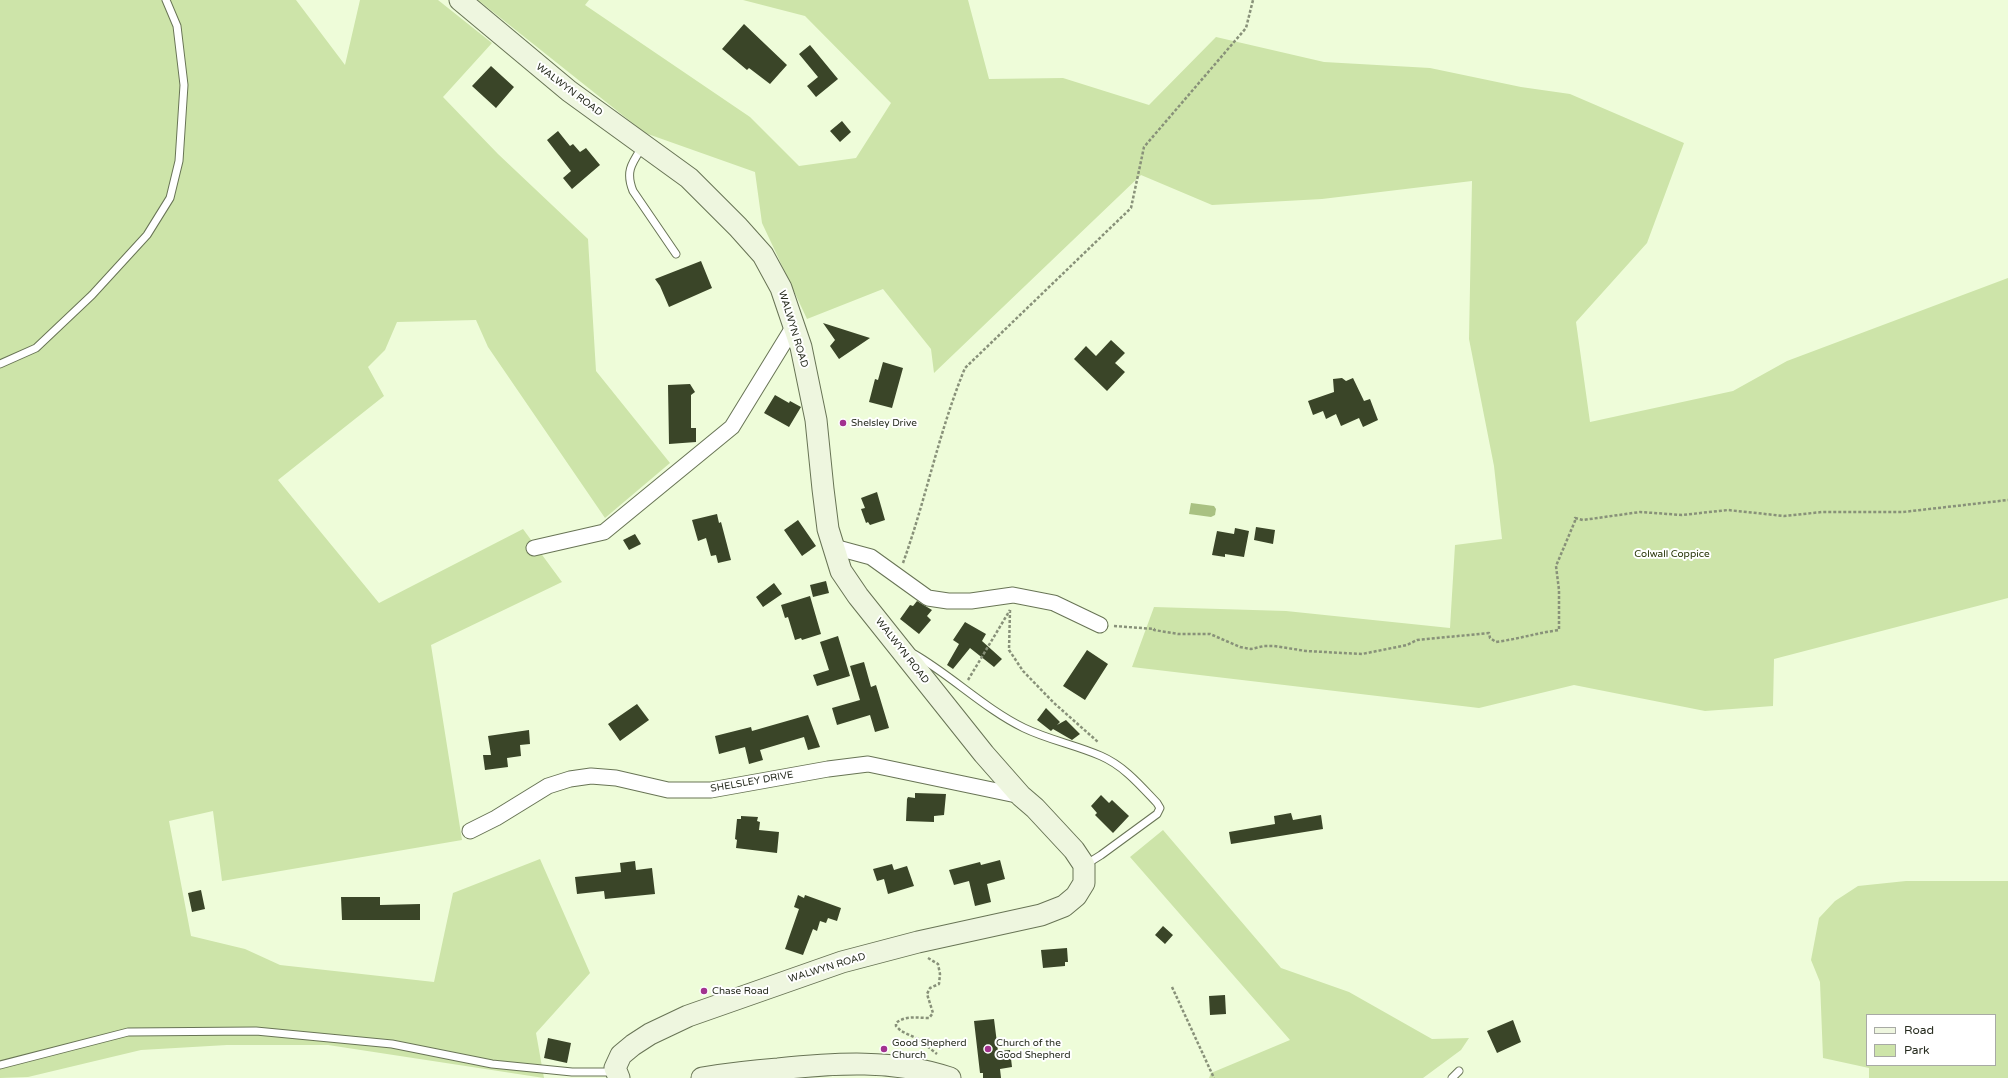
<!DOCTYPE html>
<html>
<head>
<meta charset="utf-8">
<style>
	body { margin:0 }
	#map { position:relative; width:2008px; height:1078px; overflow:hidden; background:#eefcd9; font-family:"Varela Round",sans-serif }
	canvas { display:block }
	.legend { position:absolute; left:1866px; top:1014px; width:130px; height:52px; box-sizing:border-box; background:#fff; border:1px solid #a8aaa5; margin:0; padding:5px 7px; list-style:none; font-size:12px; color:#262b1e }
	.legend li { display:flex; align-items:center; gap:8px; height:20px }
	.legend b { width:20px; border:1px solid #a8aaa5 }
</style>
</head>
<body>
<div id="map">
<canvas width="2008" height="1078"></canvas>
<ul class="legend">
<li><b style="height:5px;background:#eef6df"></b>Road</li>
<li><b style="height:11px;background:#cde4a9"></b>Park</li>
</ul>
</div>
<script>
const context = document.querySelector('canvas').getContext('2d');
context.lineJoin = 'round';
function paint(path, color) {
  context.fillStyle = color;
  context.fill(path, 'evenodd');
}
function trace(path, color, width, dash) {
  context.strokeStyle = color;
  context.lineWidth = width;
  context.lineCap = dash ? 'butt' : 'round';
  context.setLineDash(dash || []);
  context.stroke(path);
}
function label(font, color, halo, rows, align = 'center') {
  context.font = font + ' "Varela Round",sans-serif';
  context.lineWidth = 4;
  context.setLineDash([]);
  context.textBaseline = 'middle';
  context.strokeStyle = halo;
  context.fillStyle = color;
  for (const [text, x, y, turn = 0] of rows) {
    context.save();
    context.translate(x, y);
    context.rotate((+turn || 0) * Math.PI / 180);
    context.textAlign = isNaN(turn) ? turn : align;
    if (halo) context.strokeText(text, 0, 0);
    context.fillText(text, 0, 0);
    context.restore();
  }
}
paint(new Path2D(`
	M0 0H296L345 65 360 0H438L492 43 443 97 498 154 588 239 596 371 670 463 605 518 488 347 476 320 397 322 385 350 368 367 384 396 278 480 379 603 523 529 562 582 431 645 462 840 222 881 213 811 169 821 191 936 245 949 280 965 434 982 453 893 540 859 590 973 536 1033 544 1078 328 1045H227L141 1050 28 1077 0 1078Z
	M478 0H589L585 5 750 117 799 166 856 158 891 103 805 16 743 0H968L989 79 1063 78 1149 105 1216 37 1324 62 1430 68 1521 87 1570 94 1684 143 1647 243 1576 322 1590 422 1733 391 1787 361 2008 278V598L1774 659 1773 706 1705 711 1574 685 1479 708 1132 667 1154 607 1286 611 1450 628 1455 545 1502 539 1494 466 1469 339 1472 181 1322 199 1212 205 1141 175 934 373 931 349 883 289 807 319 762 223 755 172 645 133Z
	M1163 830 1281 968 1349 992 1432 1039 1469 1038 1461 1050 1423 1078H1209L1211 1073 1290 1040 1130 857Z
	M1906 881H2008V1078H1869V1068L1823 1058 1820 982 1811 960 1819 918 1835 901 1858 886ZM1867 1015H1995V1065H1867Z`), '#cde4a9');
paint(new Path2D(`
	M1191 503 1214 506 1216 509 1215 515 1211 517 1189 514Z`), '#a9c182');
paint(new Path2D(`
	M744 24 787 65 770 84 749 68 747 70 722 49Z
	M810 45 838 79 816 97 807 86 818 77 799 54Z
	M491 66 514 87 496 108 472 86Z
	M842 121 851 132 840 142 830 131Z
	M558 131 570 146 573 144 580 152 586 148 600 165 572 189 563 178 571 171 547 140Z
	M701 261 712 288 669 307 660 286 655 279Z
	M823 323 870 338 839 359 830 346 835 340Z
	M1111 340 1125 353 1115 363 1125 372 1107 391 1074 359 1086 346 1096 356Z
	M883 362 903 368 892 408 869 402 875 379 878 380Z
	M1342 378 1346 381 1353 378 1364 401 1370 399 1378 420 1363 427 1359 418 1341 426 1336 414 1326 419 1323 411 1313 415 1308 401 1334 392 1333 379Z
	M690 384 695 392 691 395V428H696V442L669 444 668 385Z
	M775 395 789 403 790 401 801 407 789 427 764 413Z
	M877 492 885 520 870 525 868 522 866 523 861 509 865 508 861 498Z
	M717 514 719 523 721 522 731 560 718 563 716 555 711 556 706 538 698 541 692 520Z
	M798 520 816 546 802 556 784 530Z
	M1256 527 1275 530 1273 544 1254 540Z
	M1235 528 1249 531 1244 557 1225 554V557L1212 555 1217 531 1234 534Z
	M635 534 641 544 629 550 623 540Z
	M826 581 829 593 813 597 810 585Z
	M774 583 782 594 763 607 756 597Z
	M810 596 821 634 802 640 801 638 795 640 788 617 785 618 781 605Z
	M917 601 932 610 927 616 931 620 919 634 900 619 910 605 913 606Z
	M965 622 986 634 982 641 1002 659 994 667 970 648 953 669 947 665 959 644 953 640Z
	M838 636 850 676 817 686 813 675 829 670 820 642Z
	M1087 650 1108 664 1085 700 1063 686Z
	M864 662 871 687 876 685 889 728 875 732 870 715 837 725 832 708 860 700 850 666Z
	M637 704 649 720 620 741 608 724Z
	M1046 708 1060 722 1057 725 1066 720 1080 734 1072 740 1053 729 1051 731 1037 720Z
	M808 715 820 747 808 750 804 737 760 750 763 760 749 764 745 747 719 754 715 736 751 727 752 731Z
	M529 730 530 744 520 745 521 756 507 758 508 767 485 770 483 755H491L488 736Z
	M915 793 946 794 944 815 934 816V822L906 821 907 799 908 797 915 798Z
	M1101 795 1109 803 1112 800 1129 816 1113 833 1095 815 1097 813 1091 806Z
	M1291 813 1293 820 1321 815 1323 829 1231 844 1229 832 1275 824 1274 816Z
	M741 816 758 817 757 821 760 822 759 830 779 832 777 853 736 848 737 840 735 839 737 819H741Z
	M1000 860 1005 879 987 884 991 902 975 906 969 881 954 885 949 870 980 862 981 865Z
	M635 861 636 870 652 868 655 894 605 899 604 891 577 894 575 877 621 872 620 863Z
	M892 864 894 870 907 866 914 886 888 894 884 879 877 881 873 869Z
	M201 890 205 909 192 912 188 893Z
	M798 895 804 898 805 895 841 908 837 921 828 918 826 923 820 921 817 931 813 929 803 955 785 949 799 909 794 907Z
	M341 897H380V905L420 904V920H342Z
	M1163 926 1173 935 1165 944 1155 935Z
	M1067 948 1068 962H1065V966L1043 968 1041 950Z
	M1225 995 1226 1014 1210 1015 1209 996Z
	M994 1019 998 1051 1010 1050 1012 1067 1000 1069 1001 1078H983V1073H980L974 1021Z
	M1513 1020 1521 1042 1497 1053 1487 1031Z
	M548 1038 571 1043 567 1063 544 1058Z`), '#3a4528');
const lane = new Path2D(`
	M643 146C632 163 625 171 633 191L676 254
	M0 364 36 348 92 295 147 235 170 198 179 161 184 85 177 26 166 0
	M914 654C952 676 985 709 1024 728 1049 740 1076 745 1101 756 1124 766 1140 785 1157 803L1160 808 1157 814 1101 855 1085 865
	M0 1065 128 1032 256 1031 392 1044 492 1064 572 1072H615
	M1452 1078 1459 1071`);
const street = new Path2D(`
	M834 547 871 557 928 598 948 601H971L1013 595 1054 603 1100 625
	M534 548 604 532 732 427 794 326
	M470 831 496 818 548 786 570 779 591 776 616 778 668 790H711L828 769 868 764 1021 796`);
const secondary = new Path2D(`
	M460 0 569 91 689 178 738 227 763 255 781 288 801 347 816 420 823 489 828 529 841 571 858 596 984 754 1021 796 1035 808 1074 850 1084 865V883L1076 896 1064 906 1041 915 918 942 842 962 688 1016 650 1034 633 1045 621 1055 615 1068 619 1078
	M702 1078C727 1074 753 1071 778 1069 835 1063 895 1059 950 1078`);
trace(lane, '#687455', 9);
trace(street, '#687455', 17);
trace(secondary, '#687455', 23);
trace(new Path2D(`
	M903 563C926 499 939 431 965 368L1131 208 1144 147 1246 28 1253 0
	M1010 610 1009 650 1023 671 1054 703 1098 742
	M1114 626 1154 629V630L1178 634H1210L1240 647 1251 649 1264 646H1274L1306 651 1362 654 1407 645 1417 640 1489 633 1490 638 1496 642C1518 639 1537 633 1559 630V590L1556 566 1575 521V518L1583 520 1640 512 1682 515 1728 510 1784 516 1822 512H1903L2008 500
	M968 680 1010 610
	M928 958 938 964 940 974 939 984 930 988 927 994 933 1013 929 1018C917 1018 906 1015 896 1023V1026L901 1031 918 1039 937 1054
	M1172 987 1214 1078`), '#889179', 2.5, [3, 2]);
trace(lane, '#fff', 7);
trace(street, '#fff', 15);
trace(secondary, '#eef6df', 21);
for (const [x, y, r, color] of [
	[843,423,4,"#a2328f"],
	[704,991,4,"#a2328f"],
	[884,1049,4,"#a2328f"],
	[988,1049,4,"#a2328f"]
]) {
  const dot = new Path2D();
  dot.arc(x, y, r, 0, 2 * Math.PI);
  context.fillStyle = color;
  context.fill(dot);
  trace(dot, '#fff', 1.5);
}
label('10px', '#262b1e', '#fff', [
	["WALWYN ROAD",569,90,37],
	["WALWYN ROAD",793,329,73],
	["WALWYN ROAD",902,651,52],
	["SHELSLEY DRIVE",752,782,-10],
	["WALWYN ROAD",827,968,-17]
]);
label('10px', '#262b1e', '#fff', [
	["Shelsley Drive",851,423],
	["Chase Road",712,991],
	["Good Shepherd",892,1043],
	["Church",892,1055],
	["Church of the",996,1043],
	["Good Shepherd",996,1055]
], 'left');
label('10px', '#253304', '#fff', [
	["Colwall Coppice",1672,554]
]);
</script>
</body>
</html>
